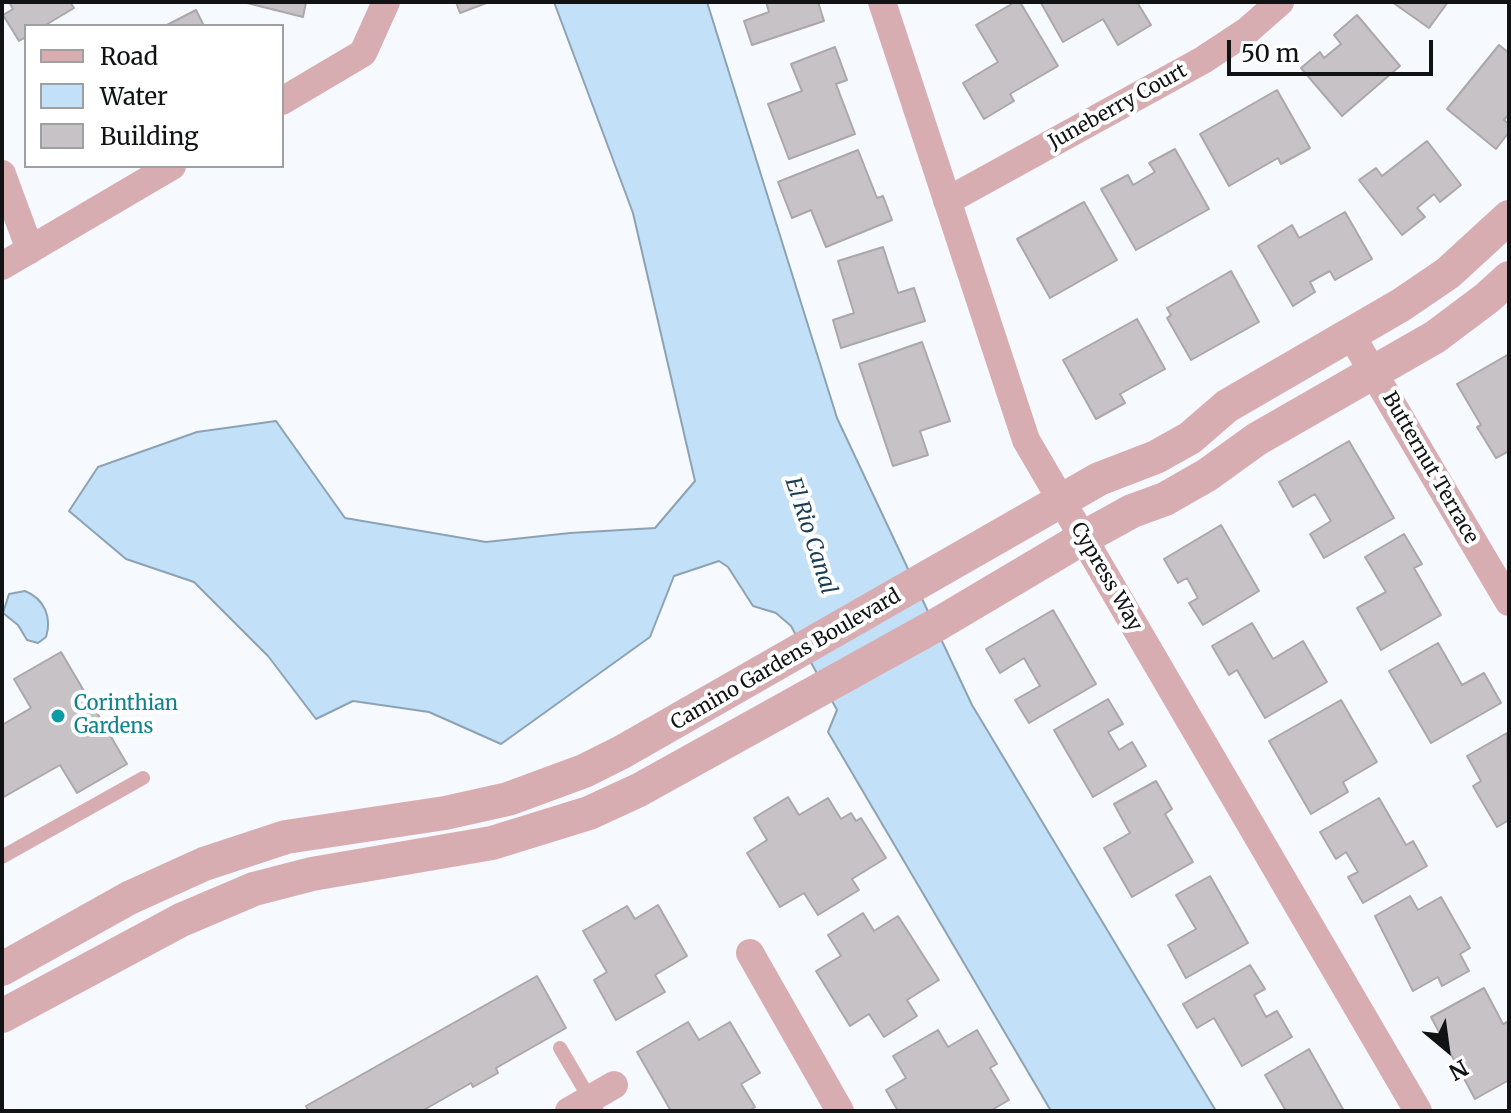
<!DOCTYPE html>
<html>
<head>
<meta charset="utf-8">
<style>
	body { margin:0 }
	#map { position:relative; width:1511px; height:1113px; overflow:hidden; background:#f6f9fe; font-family:Merriweather,serif }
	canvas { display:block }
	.frame { position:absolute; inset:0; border:4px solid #101213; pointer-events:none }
	.legend { position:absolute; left:24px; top:24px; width:260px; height:144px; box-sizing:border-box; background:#fff; border:2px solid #9fa0a1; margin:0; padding:10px 14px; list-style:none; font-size:24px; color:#101213 }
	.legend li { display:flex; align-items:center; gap:16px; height:40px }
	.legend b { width:40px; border:2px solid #9fa0a1 }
	.north { position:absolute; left:1407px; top:1009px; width:80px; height:80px; -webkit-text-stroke:6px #fff; paint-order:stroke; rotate:151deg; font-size:22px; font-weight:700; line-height:32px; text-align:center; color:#101213 }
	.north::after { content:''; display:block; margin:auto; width:28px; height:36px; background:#101213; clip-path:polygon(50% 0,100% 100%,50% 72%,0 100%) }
	.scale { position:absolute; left:1227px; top:40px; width:206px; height:36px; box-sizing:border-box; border:4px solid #101213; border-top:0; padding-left:10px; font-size:24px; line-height:28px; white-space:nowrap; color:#101213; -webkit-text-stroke:6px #fff; paint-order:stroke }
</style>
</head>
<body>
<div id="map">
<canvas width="1511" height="1113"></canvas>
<div class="frame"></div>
<ul class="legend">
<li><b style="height:10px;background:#d8adb2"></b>Road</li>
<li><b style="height:22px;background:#c2e0f7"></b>Water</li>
<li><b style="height:22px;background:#c7c2c6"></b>Building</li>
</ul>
<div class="north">N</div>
<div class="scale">50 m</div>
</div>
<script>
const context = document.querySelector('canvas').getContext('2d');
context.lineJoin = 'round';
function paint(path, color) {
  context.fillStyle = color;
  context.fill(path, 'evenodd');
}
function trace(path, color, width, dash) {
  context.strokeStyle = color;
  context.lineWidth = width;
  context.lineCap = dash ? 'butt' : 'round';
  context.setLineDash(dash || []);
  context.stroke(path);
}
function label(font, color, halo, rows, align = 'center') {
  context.font = font + ' Merriweather,serif';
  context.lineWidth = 8;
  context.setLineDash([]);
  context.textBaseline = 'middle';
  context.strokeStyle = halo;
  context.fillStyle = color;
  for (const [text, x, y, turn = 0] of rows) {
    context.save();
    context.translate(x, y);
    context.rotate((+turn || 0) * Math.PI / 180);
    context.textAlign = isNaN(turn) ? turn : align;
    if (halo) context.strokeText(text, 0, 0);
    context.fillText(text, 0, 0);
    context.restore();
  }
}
const water = new Path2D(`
	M554 2H707L837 418 972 705 1216 1111H1051L828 732 837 710 791 626 776 613 753 606 728 567 719 561 674 576 650 637 501 744 429 712 353 701 316 719 268 656 194 582 126 559 69 511 98 467 197 432 276 421 345 518 486 542 570 533 655 528 695 481 633 213Z
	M25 591C45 599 52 618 46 637L38 643 27 640 18 625 3 613 9 594Z`);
paint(water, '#c2e0f7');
trace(water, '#8da2b3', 2);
const building = new Path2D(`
	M9 2H70L74 8 44 26H26V37L19 41 3 15 13 9Z
	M243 2H306L303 17Z
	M456 2H489L460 13Z
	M766 2H818L824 21 752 45 744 21 769 12Z
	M1015 2H1020L1058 66 1010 94 1014 101 984 119 963 83 998 62 976 25Z
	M1042 2H1137L1151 25 1118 45 1103 19 1063 42 1041 3Z
	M1392 2H1448L1429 28Z
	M196 10 204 26H165Z
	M1357 15 1400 66 1342 116 1301 68 1320 52 1324 58 1341 44 1334 35Z
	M1499 45 1509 53V114L1504 120 1509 124V132L1496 149 1447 109Z
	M835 47 847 80 836 84 855 134 789 159 768 104 802 91 791 64Z
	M1277 90 1310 148 1281 164 1278 158 1229 186 1200 134Z
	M1427 141 1461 185 1440 202 1434 194 1417 208 1425 217 1402 235 1359 180 1376 168 1382 176Z
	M1175 149 1209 209 1136 250 1101 189 1128 175 1133 185 1155 172 1149 163Z
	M858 150 877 198 883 196 892 220 826 247 811 210 792 218 778 182Z
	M1084 202 1117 260 1050 298 1017 239Z
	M1345 212 1372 259 1335 280 1330 271 1310 282 1315 292 1293 306 1258 246 1292 225 1299 238Z
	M883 247 898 293 914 288 925 321 841 348 833 320 854 313 838 261Z
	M1231 271 1259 322 1191 360 1167 318 1171 315 1167 308Z
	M1137 319 1165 369 1120 394 1125 403 1096 419 1063 360Z
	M922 342 950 421 920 431 928 455 893 466 859 364Z
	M1509 354V451L1496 458 1477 427 1481 425 1457 384Z
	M1349 441 1394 518 1324 558 1310 534 1331 521 1315 494 1293 507 1279 482Z
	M1221 525 1259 591 1203 625 1189 603 1198 598 1187 578 1178 583 1164 559Z
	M1404 534 1422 564 1414 568 1441 615 1381 650 1357 608 1386 592 1365 557Z
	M1053 610 1096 684 1029 723 1015 700 1040 686 1024 658 1000 673 986 649Z
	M1252 623 1273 659 1303 641 1327 682 1265 718 1237 670 1229 675 1212 646Z
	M1438 643 1462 685 1484 673 1501 703 1431 743 1389 671Z
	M61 652 127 764 77 793 60 765 2 798V725L31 708 14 679Z
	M1108 699 1123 724 1108 732 1119 750 1132 742 1146 766 1093 797 1054 730Z
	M1341 700 1377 762 1343 782 1348 792 1311 814 1269 741Z
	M1507 733 1509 820 1497 827 1473 786 1481 781 1467 756Z
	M1156 781 1172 809 1165 814 1193 862 1132 897 1104 848 1130 833 1114 804Z
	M788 797 799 815 828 798 841 819 851 813 856 821 861 818 886 858 852 879 859 890 818 915 804 893 780 907 747 853 767 840 754 818Z
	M1379 798 1406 845 1413 841 1427 866 1363 903 1348 877 1358 872 1346 852 1336 859 1320 832Z
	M1210 876 1248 943 1186 978 1168 945 1196 929 1176 895Z
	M1410 896 1418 910 1441 897 1470 948 1460 954 1469 971 1442 986 1438 977 1413 991 1375 916Z
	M658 905 687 956 655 975 665 992 616 1020 594 980 607 972 583 931 627 906 635 919Z
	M863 913 874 931 898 916 939 980 907 1000 917 1016 884 1037 869 1014 850 1026 816 971 841 956 828 935Z
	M1250 965 1265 989 1254 995 1266 1017 1277 1011 1292 1037 1242 1066 1214 1018 1197 1028 1183 1004Z
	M537 976 566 1028 496 1068 498 1073 473 1087 471 1083 422 1111H308L306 1106Z
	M1484 988 1503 1024 1509 1021V1080L1475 1099 1431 1017Z
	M688 1022 699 1040 730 1022 760 1073 741 1084 755 1107 749 1111H671L637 1052Z
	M938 1030 948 1047 977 1030 997 1064 990 1068 1009 1100 990 1111H898L886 1090 906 1078 893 1056Z
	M1309 1049 1344 1111H1286L1265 1075Z`);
paint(building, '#c7c2c6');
trace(building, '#aba7aa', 2);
trace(new Path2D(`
	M2 857 143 778
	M560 1048 597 1111`), '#d8adb2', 14);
trace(new Path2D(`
	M882 2 1026 440 1418 1111
	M282 101 363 53 386 2
	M2 174 30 250
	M947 201 1203 60 1247 31 1280 2
	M2 266 172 166
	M1351 335 1509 602
	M750 953 840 1111
	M569 1111 614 1085`), '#d8adb2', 28);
trace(new Path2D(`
	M2 969 129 898 204 864 286 837 445 813 508 799 584 771 622 752 1099 479 1156 457 1190 438 1227 406 1401 305 1448 273 1509 217
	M2 1016 181 920 254 889 312 874 492 843 589 813 639 790 938 624 1083 538 1132 511 1165 499 1207 475 1257 439 1435 337 1487 298 1509 278`), '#d8adb2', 34);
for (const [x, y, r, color] of [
	[58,716,8,"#0f9aa8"]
]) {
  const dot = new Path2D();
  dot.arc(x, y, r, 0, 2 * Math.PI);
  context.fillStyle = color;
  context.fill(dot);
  trace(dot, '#fff', 3);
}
label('20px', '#101213', '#fff', [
	["Juneberry Court",1118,107,-29],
	["Butternut Terrace",1430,468,60],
	["Cypress Way",1106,577,60],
	["Camino Gardens Boulevard",786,660,-30]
]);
label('20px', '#0d838f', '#fff', [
	["Corinthian",74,704],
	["Gardens",74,727]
], 'left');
label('italic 22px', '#1b3d54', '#fff', [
	["El Rio Canal",810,536,72]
]);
</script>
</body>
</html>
